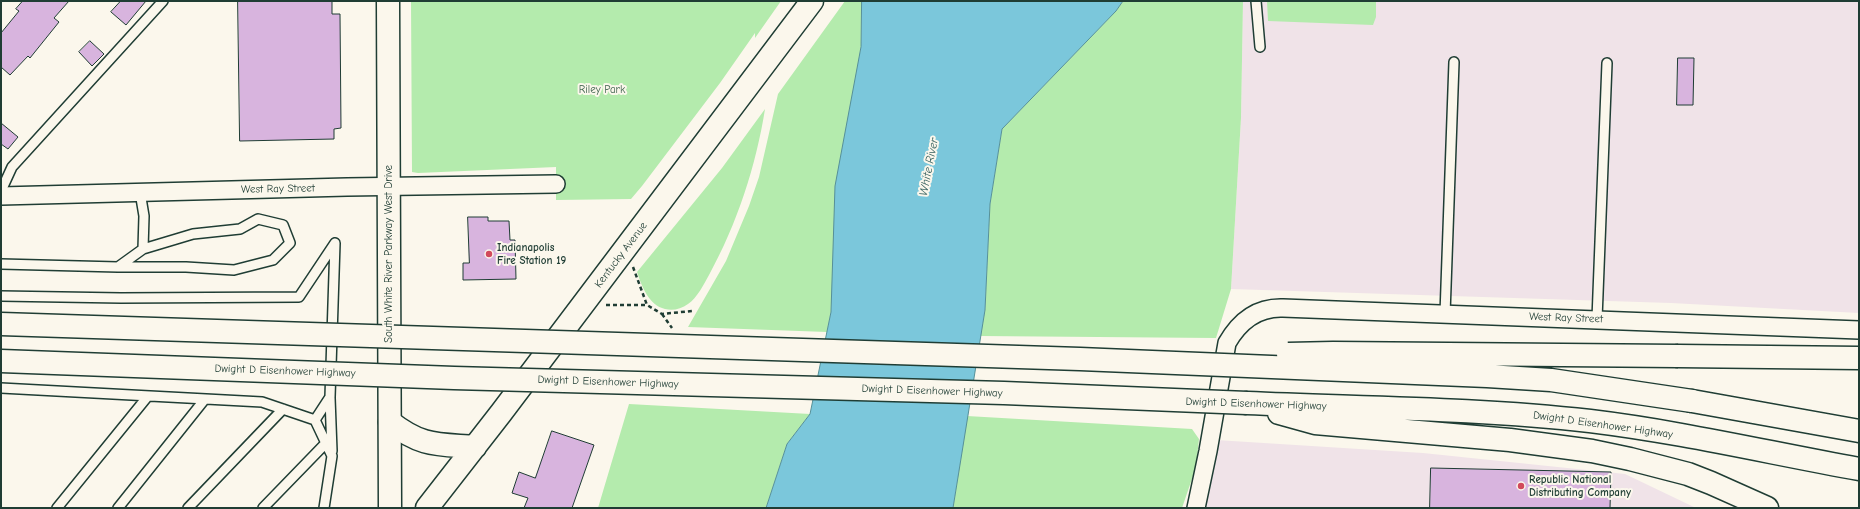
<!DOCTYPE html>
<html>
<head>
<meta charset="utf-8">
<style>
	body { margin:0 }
	#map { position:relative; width:1860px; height:509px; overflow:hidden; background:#fbf7ec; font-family:"Comic Neue",sans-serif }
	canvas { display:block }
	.frame { position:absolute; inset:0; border:2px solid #1f3d34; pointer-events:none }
</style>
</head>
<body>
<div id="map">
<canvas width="1860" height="509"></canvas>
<div class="frame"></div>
</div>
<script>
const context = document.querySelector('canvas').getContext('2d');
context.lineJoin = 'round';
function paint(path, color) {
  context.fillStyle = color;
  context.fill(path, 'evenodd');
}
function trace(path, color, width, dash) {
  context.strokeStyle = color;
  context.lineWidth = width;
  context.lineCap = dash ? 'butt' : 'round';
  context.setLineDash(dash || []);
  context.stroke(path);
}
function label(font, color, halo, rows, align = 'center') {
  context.font = font + ' "Comic Neue",sans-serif';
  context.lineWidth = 4;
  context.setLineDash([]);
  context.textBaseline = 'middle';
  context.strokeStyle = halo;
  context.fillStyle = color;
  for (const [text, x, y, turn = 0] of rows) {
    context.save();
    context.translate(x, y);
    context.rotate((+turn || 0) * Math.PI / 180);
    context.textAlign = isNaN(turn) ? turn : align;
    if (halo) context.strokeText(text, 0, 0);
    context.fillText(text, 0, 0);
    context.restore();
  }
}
paint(new Path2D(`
	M1243 1H1859V313L1671 303 1231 289 1241 118Z
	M1216 440 1423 453 1625 474 1696 508H1202Z`), '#f0e3e8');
paint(new Path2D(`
	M411 1H781L755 38V33L720 83 642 186 631 199 556 200V167L418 173 412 172Z
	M845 1H862L861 47 831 312 827 332 688 327 726 261 749 206 759 177 778 94Z
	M1123 1H1243L1241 118 1231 289 1216 338 980 336 985 310 990 204 1002 129 1116 11Z
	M1267 1H1376V17L1373 25 1268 21Z
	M765 109C756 166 737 224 709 275 704 284 697 298 688 304 681 309 673 311 665 309 649 305 642 287 637 272L722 168Z
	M629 404 810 414 787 444 766 508H598Z
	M967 416 1192 429 1199 439 1196 467 1182 508H953Z`), '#b4ebad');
const water = new Path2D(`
	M862 1H1123L1116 11 1002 129 990 204 985 310 953 508H766L787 444 810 414 831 312 835 186 861 47Z`);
paint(water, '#7bc7db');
trace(water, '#569098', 1);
const building = new Path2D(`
	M23 1H69L54 18 59 22 30 58 28 56 10 75 1 67V33L19 11 16 9Z
	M121 1H146L126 25 111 12Z
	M238 1H332V14H340L341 128 334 129V139L240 141Z
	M90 41 104 54 92 66 79 52Z
	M1678 58H1694L1693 105H1677Z
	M1 123 18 137 8 149 1 144Z
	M468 217H488V221H509L510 240H515L516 279 463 280V263H469Z
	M552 431 594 445 572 508H524L528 498 512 493 519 472 535 478Z
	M1431 468 1611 472 1610 508H1430Z`);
paint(building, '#d8b4de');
trace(building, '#1f3d34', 1);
const lane = new Path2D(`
	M1256 1 1260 47
	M1 191 12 167 163 1
	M1 264 118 267 143 249 144 216 140 192
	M118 267H186L234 270 273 260 290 243 283 225 258 219 240 229 193 234 143 249
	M1 296 121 298 299 297 335 243 330 397 315 420
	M1445 314 1454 62
	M1597 319 1607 63
	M1 388 262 402 315 420 332 456 324 508
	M330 398 332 451
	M57 508 148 396
	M118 508 205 399
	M188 508 283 409
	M263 508 326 443`);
const street = new Path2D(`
	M1 196 347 187 556 184
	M1196 508 1208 451 1227 343C1239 322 1257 307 1283 308L1859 330`);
const secondary = new Path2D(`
	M388 1 390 508`);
const primary = new Path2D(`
	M390 422C422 447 437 444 475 447
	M427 508 501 413 812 1`);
const highway = new Path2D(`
	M1678 356 1859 358
	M1692 401 1859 431
	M1247 403C1361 408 1477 408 1590 421 1681 432 1770 453 1859 469
	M1279 413 1315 423 1510 440 1592 451 1630 459 1688 474 1711 483 1767 508`);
trace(lane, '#1f3d34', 12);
trace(street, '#1f3d34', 20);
trace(secondary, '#1f3d34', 25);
trace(primary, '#1f3d34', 25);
trace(highway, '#1f3d34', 25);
trace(new Path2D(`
	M633 267 647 305 662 314 692 311
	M606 305H647
	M662 314 672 328`), '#1f3d34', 2.5, [4, 3]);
trace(lane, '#fbf7ec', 9);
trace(street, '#fbf7ec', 17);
trace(secondary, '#fbf7ec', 22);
trace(primary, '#fbf7ec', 22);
trace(highway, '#fbf7ec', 22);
const highwayBridge = new Path2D(`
	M1 324 1080 359 1487 376 1551 380 1692 401
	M1288 354 1333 353 1678 356
	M1 361 454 378 1004 393 1247 403`);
trace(highwayBridge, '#1f3d34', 25, []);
trace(highwayBridge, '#fbf7ec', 22);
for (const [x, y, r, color] of [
	[489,254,4,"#d1495b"],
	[1521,486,4,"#d1495b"]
]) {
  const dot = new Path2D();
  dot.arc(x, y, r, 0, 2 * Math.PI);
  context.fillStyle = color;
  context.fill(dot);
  trace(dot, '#fbf7ec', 1.5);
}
label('11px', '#3d604c', '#fbf7ec', [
	["Riley Park",602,90]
]);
label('11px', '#1f3d34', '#fbf7ec', [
	["West Ray Street",278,189,-1],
	["South White River Parkway West Drive",389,254,-90],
	["Kentucky Avenue",621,255,-53],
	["West Ray Street",1566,318,2],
	["Dwight D Eisenhower Highway",285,371,2],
	["Dwight D Eisenhower Highway",608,382,2],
	["Dwight D Eisenhower Highway",932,391,2],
	["Dwight D Eisenhower Highway",1256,404,2],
	["Dwight D Eisenhower Highway",1603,425,8]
]);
label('bold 11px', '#1f3d34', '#fbf7ec', [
	["Indianapolis",497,248],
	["Fire Station 19",497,261],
	["Republic National",1529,480],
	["Distributing Company",1529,493]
], 'left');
label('italic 12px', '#36605e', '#fbf7ec', [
	["White River",929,167,-79]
]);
</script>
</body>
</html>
